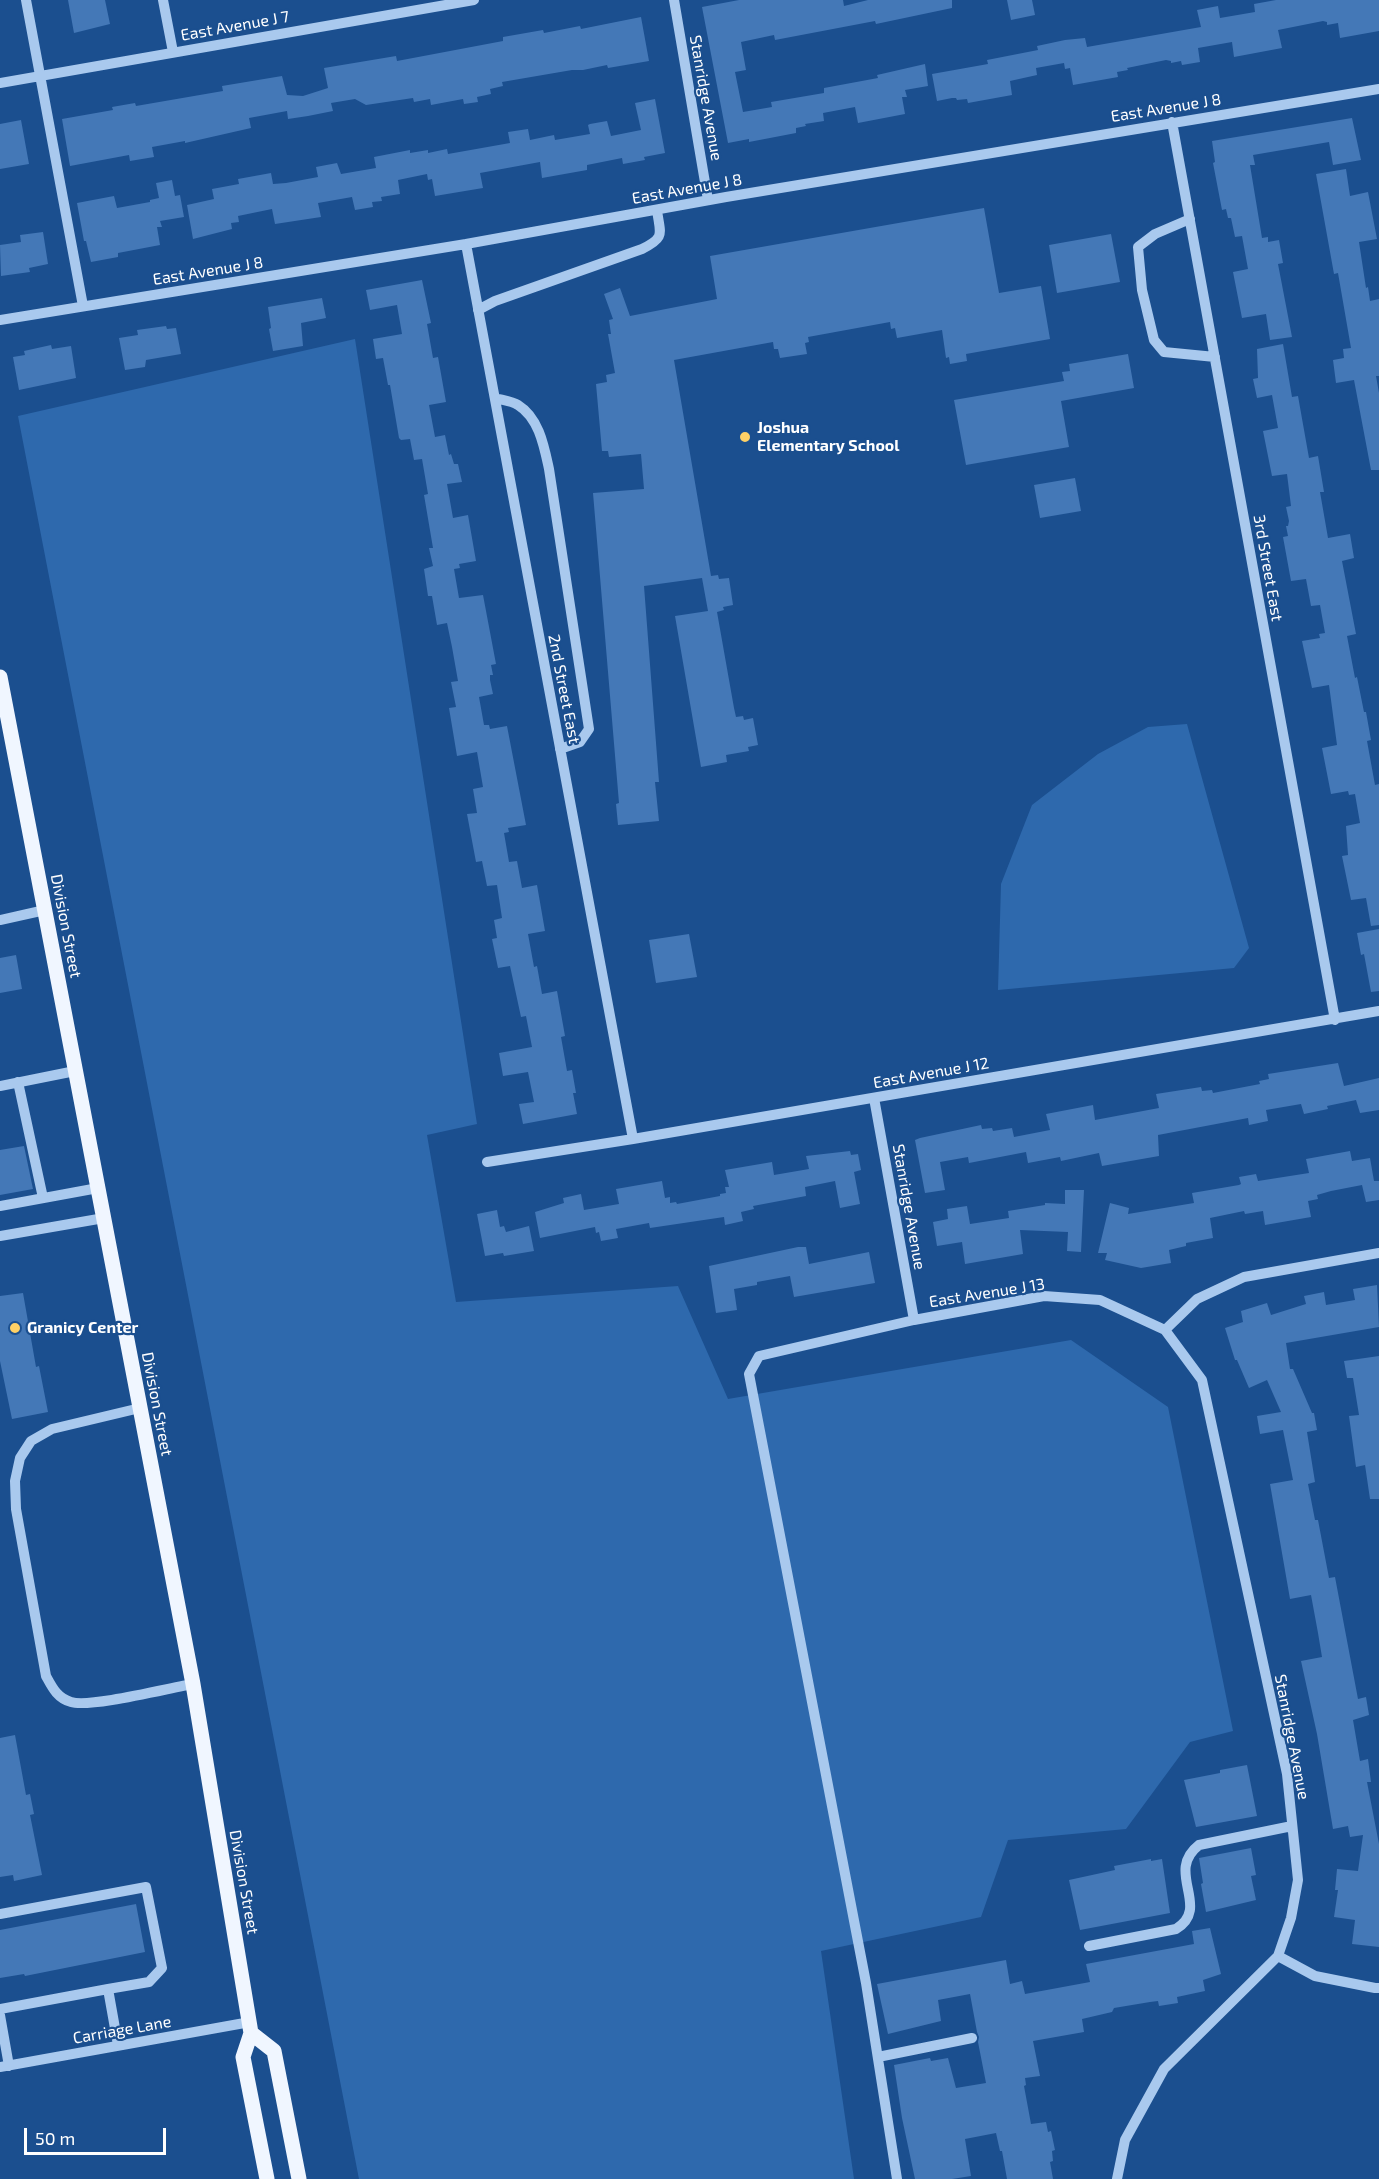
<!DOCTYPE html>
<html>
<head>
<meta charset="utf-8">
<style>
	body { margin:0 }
	#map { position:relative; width:1379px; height:2179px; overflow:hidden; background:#1b4f8f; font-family:"Exo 2",sans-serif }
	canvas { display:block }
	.scale { position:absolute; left:24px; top:2128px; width:142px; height:27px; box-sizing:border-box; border:3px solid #fff; border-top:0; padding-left:8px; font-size:18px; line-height:21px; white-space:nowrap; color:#fff; -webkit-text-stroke:4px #1b4f8f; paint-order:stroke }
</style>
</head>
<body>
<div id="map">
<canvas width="1379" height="2179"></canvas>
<div class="scale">50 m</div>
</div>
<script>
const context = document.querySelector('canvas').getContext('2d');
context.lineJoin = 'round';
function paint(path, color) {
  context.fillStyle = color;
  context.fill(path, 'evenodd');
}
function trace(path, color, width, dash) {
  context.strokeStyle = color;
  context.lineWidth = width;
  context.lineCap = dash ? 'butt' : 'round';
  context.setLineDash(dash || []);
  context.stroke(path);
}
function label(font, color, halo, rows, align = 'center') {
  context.font = font + ' "Exo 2",sans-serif';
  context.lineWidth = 4.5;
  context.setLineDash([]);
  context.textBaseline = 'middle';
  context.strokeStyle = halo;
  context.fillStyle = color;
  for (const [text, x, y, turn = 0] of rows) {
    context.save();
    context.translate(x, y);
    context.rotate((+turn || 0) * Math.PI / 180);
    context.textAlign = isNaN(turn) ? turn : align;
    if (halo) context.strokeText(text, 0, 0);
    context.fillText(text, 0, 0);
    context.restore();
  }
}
paint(new Path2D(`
	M355 339 477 1124 427 1135 456 1302 678 1286 728 1399 1071 1340 1168 1407 1233 1731 1190 1742 1126 1829 1008 1840 981 1917 821 1951 854 2179H359L18 416Z
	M1187 724 1249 948 1234 968 998 990 1001 884 1032 805 1098 754 1148 727Z`), '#2e69ad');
paint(new Path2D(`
	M68 0H105L110 24 74 33Z
	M739 0H843L844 6 868 0H952V8L876 24 875 21 775 40 774 35 741 42 746 70 735 72 743 112 772 107 771 102 824 93V88L878 78 877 75 925 64 928 86 905 90 907 97H902L905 114 858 123 855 107 823 113 824 121 805 124 806 126 796 128V133L749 142V139L728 143 702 7Z
	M1007 0H1032L1035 15 1011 20Z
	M1276 0H1379V31L1340 38 1338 23 1327 25V22L1323 21 1278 30 1282 48 1234 57 1232 42 1198 48 1200 62 1182 65 1181 61 1171 63V61L1166 60 1127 68 1128 70 1117 72 1118 77 1073 85 1070 68 1065 69 1064 63 1036 68 1037 75 1010 81 1012 95 968 103 967 99 957 100 956 98H952L937 101 932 74 988 64 987 60 1038 50 1037 46 1065 40 1085 38 1087 47 1201 27 1197 10 1218 6 1220 18 1255 12 1254 4Z
	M641 17 649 61 608 68 607 65 583 70H572L502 82 503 86 490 89 491 94 477 97 478 102 464 104 463 99 431 105 430 99 414 102 413 98 366 105 355 99 331 103 333 111 308 116 288 119 287 111 249 118 251 128 185 143V141L152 147 154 157 130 161 129 155 70 166 62 119 113 110 112 107 135 103 136 106 223 91 222 86 282 76 287 95 303 96 328 88 324 68 396 56 397 61 503 41V37L543 30 544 33 580 26 581 29Z
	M655 99 665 153 644 157 645 160 623 164 622 158 587 165V170L542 178 540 162 480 173 483 188 435 196 432 179 428 180 427 174 398 180 400 194 381 197 382 201 372 202 373 207 355 210 352 197 318 203 321 217 275 224 272 209 238 216 239 222 231 223 232 229 193 239 187 205 214 199 212 189 239 184 238 179 271 173 273 184 286 183 318 177 316 167 337 163 341 174 376 168 374 157 410 150V153L428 150V153L447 149 448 154 510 143 508 132 528 129 530 140 554 135 555 140 590 134 588 125 590 124 607 121 611 136 641 130 635 103Z
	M1352 118 1361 160 1333 165 1329 142 1253 155 1255 165H1250L1262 238 1268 237V242L1279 240 1283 263 1278 264 1292 337 1270 340 1266 314 1242 318 1233 272 1248 269 1242 236 1235 237 1231 218H1228L1226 209 1222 210 1213 163 1215 162 1212 141Z
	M21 120 29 164 0 169V124Z
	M1346 169 1350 196 1368 192 1377 239 1359 242 1366 288 1368 287 1370 301 1379 299V376H1376L1379 393V470H1371L1354 380 1336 383 1333 360 1344 358 1343 349 1351 348 1338 273 1334 274 1316 174Z
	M172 180 175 196 180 195 184 217 160 221 162 227H157L160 245 118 253V257L91 262 86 241H84L77 203 114 196 117 208 150 202V200L159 198 156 183Z
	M984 208 999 293 1041 286 1050 339 966 354 967 361 950 364 949 357 946 358 942 330 897 338 895 328 891 329 890 322 808 337 809 342 805 343 807 354 780 358 778 349H774L773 342 674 360 711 576 718 575 719 579 729 578 733 605 723 607 724 610 717 612 734 708 736 717 743 716 744 720 753 718 758 745 748 747 749 751 726 755 727 762 701 767 675 616 708 611 702 578 644 586 659 782H655L659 821 618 825 616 804 619 803 593 493 644 489 641 454 609 457 608 451H602L596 384 607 382 606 375 615 373 608 334H611L609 320 613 319 604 294 620 288 630 316 717 299 710 256Z
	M43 232 48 264 29 268 30 272 1 276 0 245 21 242 20 235Z
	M1111 234 1120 282 1057 293 1049 245Z
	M422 280 431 323 427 324 433 358 438 357 446 402 429 405 435 437 445 435 449 455 451 454 454 464H458L462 482 447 484 453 518 468 515 476 561 459 564 460 568 454 569 459 598 483 595 496 664 491 665 493 675H490V680L493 694 479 697 484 725H489L490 729 507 726 526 825 508 828 509 832 504 833 509 862 517 861 522 888 537 885 545 931 528 934 534 967 537 966 542 994 557 991 565 1036 561 1037 567 1071 572 1070 576 1093H573L577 1114 523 1124 519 1104 534 1102 528 1072 503 1076 499 1053 532 1047 526 1016 521 1017 510 966 498 968 492 939 497 938 494 920 502 918 497 885 487 886 482 861 476 862 467 814 477 813 473 789 483 787 477 752 457 756 449 708 456 707 451 682 458 681 452 647 447 623 437 625 432 596H428L424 569 433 566 429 548H433L424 495 428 494 422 459 414 460 410 439 401 440 399 438 390 385H388L383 358 376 359 373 339 402 334 397 305 370 310 366 290Z
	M322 298 326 318 301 323 303 346 273 351 269 329 271 328 268 307Z
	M166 326 167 329 176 328 181 354 146 360 145 367 125 370 119 338 138 335 137 330Z
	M1283 344 1292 397 1298 396 1309 458 1318 456 1324 492H1320L1328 538 1350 534 1354 558 1342 561 1356 634 1347 636 1355 678 1357 677 1364 712H1366L1371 740 1367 741 1375 785 1379 784V925L1371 926 1366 898 1351 900 1342 856 1348 855 1346 826 1360 823 1355 794 1349 795 1348 791 1331 794 1322 748 1337 745 1329 685 1312 688 1302 641 1320 638 1319 634 1325 633 1320 605 1311 606 1306 579 1291 581 1283 537 1288 536 1286 526H1288L1289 521 1286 507 1291 506 1287 474 1272 476 1263 431 1278 428 1272 395 1257 398 1253 379 1258 378 1257 349Z
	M51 345 52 349 71 346 76 378 19 390 13 357 25 355 24 351Z
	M1128 354 1134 388 1061 401 1069 447 966 465 954 400 1064 381 1062 372 1070 371 1069 364Z
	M1075 478 1081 511 1040 518 1034 485Z
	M1379 929V991L1371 992 1364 954 1361 955 1357 933Z
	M689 934 697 977 656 983 649 940Z
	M16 955 22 989 0 993V958Z
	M1338 1063 1344 1086 1379 1078V1110L1360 1113 1356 1100 1327 1106 1328 1109 1304 1114 1301 1104 1266 1110 1268 1121 1249 1125 1248 1118 1158 1135 1159 1156 1102 1166 1099 1153 1061 1161 1060 1157 1028 1163 1026 1152 969 1163 968 1157 940 1162 945 1190 925 1193 915 1140 920 1138 981 1125 982 1129 992 1128 993 1131 1012 1128 1014 1137 1050 1130 1046 1114 1093 1105 1095 1120 1159 1108 1156 1094 1201 1087 1202 1091 1212 1090 1213 1093 1260 1084 1259 1081 1269 1079 1268 1074Z
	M24 1146 33 1189 0 1195V1150Z
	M850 1151 851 1155 858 1154 861 1170 854 1172 860 1204 840 1208 835 1181 805 1187 806 1196 753 1206 754 1209 741 1212 743 1221 725 1225 724 1217 650 1228 649 1223 616 1229 618 1238 601 1241 599 1232 596 1233 595 1227 540 1238 535 1212 564 1203 563 1198 581 1194 584 1210 619 1204 616 1189 662 1181 665 1198 670 1197V1203L676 1202 677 1204 720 1196V1194L726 1193 725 1187H729L725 1170 772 1162 774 1175 809 1169 806 1156Z
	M1350 1151 1352 1161 1370 1158 1374 1181H1379V1200L1366 1202 1362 1185 1331 1191 1317 1195 1318 1199 1308 1201 1311 1217 1265 1225 1263 1211 1245 1214 1244 1211 1210 1218 1213 1238 1186 1243V1246L1169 1250 1171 1263 1141 1268 1105 1260 1107 1253H1098L1110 1203 1129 1208 1128 1214 1194 1203 1192 1193 1239 1185 1241 1184 1239 1177 1256 1174 1258 1181 1309 1173 1306 1159Z
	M1065 1190H1084L1081 1252 1067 1251 1068 1232 1020 1230 1023 1254 965 1264 962 1242 937 1246 933 1222 948 1219 947 1209 967 1206 970 1224 1009 1218 1008 1211 1045 1205V1203L1065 1204Z
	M497 1210 500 1227 504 1226 506 1232 529 1226 534 1251 504 1256 503 1253 485 1256 477 1214Z
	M798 1247H806L809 1264 869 1252 875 1283 794 1297 790 1276 757 1282V1285L734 1289 737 1310 716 1313 709 1266Z
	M1377 1285 1379 1327 1286 1343 1290 1369H1293L1312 1413H1314L1317 1430 1307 1432 1315 1482 1308 1484 1315 1520H1318L1329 1578 1335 1577 1358 1699 1366 1697 1369 1715 1353 1720 1360 1761 1368 1759 1371 1782H1367L1379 1844V1947L1352 1944 1355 1920 1334 1917 1338 1890H1335L1337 1869 1358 1871 1363 1835 1350 1837 1348 1826 1333 1829 1317 1734 1301 1661 1322 1657 1318 1633 1311 1595 1290 1599 1270 1484 1293 1480 1283 1430 1260 1434 1257 1416 1281 1412 1267 1380 1249 1388 1237 1360H1235L1225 1328 1243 1322 1241 1311 1267 1303 1271 1315 1306 1304 1304 1296 1324 1292 1326 1305 1355 1300 1353 1289Z
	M23 1293 36 1367 39 1366 48 1412 12 1419 0 1361V1296Z
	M1379 1356V1499H1370L1365 1465 1356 1467 1349 1416 1359 1415 1353 1378H1347L1344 1361Z
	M15 1735 26 1795 30 1794 34 1814 30 1815 42 1875 14 1881 13 1875 0 1877V1738Z
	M1247 1765 1257 1816 1196 1827 1184 1780 1220 1773V1770Z
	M1251 1848 1256 1875 1251 1876 1256 1900 1206 1912 1201 1884 1203 1883 1199 1858Z
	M1151 1859V1861L1162 1859 1170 1913 1080 1930 1069 1880 1115 1870 1114 1866Z
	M136 1904 145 1952 25 1976 24 1974 0 1978V1930Z
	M1210 1928 1221 1974 1203 1980 1205 1991 1177 1997 1178 2003 1159 2006 1158 2001 1150 2002 1114 2008 1112 2012 1082 2019 1084 2032 1033 2041 1040 2076 1025 2078 1026 2085 1024 2086 1031 2124 1046 2122 1048 2132 1051 2131 1055 2150 1052 2151 1053 2161 1050 2162 1053 2179H1007L1002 2151H1000L996 2133 965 2139 971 2176 952 2179H915L902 2118 894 2065 930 2058 931 2061 948 2058 956 2088 986 2083 978 2042 979 2037 977 2032 970 1994 938 2000 941 2021 888 2034 877 1984 1006 1960 1010 1984 1022 1981 1025 1994 1090 1982 1086 1964 1194 1944 1192 1931Z`), '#4478b7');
trace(new Path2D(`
	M26 0 83 306
	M163 0 173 52
	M674 0 708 200
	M0 83 474 0
	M1172 122 1335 1020
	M1190 219 1155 234 1138 247 1142 290 1154 340 1164 352 1215 357
	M466 244 633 1139
	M478 310 495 301 642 249C666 237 660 234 657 210
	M0 320 466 244 726 197 1379 89
	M495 398C502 400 512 401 518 405 539 418 544 446 549 469L589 729 580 742 560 749
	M0 920 45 910
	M18 1082 43 1198
	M0 1086 75 1071
	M874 1098 914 1320
	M487 1162 633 1139 1379 1011
	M0 1206 98 1188
	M0 1236 104 1218
	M1165 1330 1197 1299 1244 1277 1379 1253
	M140 1408 52 1429 31 1441 20 1458 15 1481 16 1509 46 1676C52 1687 57 1698 71 1702 90 1708 169 1688 193 1684
	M0 1914 146 1887 162 1968 149 1982 108 1989
	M1089 1946 1176 1929C1212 1907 1164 1872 1199 1845L1292 1826
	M1278 1956 1315 1976 1375 1988H1379
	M0 2009 108 1989 118 2045
	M0 2015 9 2066
	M878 2057 972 2038
	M0 2067 250 2022
	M897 2179 866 1983 749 1374 759 1356 914 1320 1044 1296 1100 1300 1165 1330 1202 1380 1287 1774 1298 1880 1291 1918 1278 1956 1164 2069 1125 2140 1117 2179`), '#a9c9ee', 10);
trace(new Path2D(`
	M0 677 193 1684 251 2033 243 2057 267 2179
	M251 2033 274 2051 299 2179`), '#f0f6ff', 15);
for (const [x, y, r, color] of [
	[745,437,6,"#ffd166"],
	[15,1328,6,"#ffd166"]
]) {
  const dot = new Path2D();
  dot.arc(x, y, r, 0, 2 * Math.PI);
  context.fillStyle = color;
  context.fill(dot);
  trace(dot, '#1b4f8f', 2);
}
label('16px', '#fff', '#1b4f8f', [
	["East Avenue J 7",235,26,-10],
	["Stanridge Avenue",706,98,80],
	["East Avenue J 8",1166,108,-9],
	["East Avenue J 8",687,189,-10],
	["East Avenue J 8",208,271,-9],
	["3rd Street East",1268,568,80],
	["2nd Street East",564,689,79],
	["Division Street",66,926,79],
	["East Avenue J 12",931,1073,-10],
	["Stanridge Avenue",909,1207,80],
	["East Avenue J 13",987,1293,-9],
	["Division Street",157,1404,79],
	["Stanridge Avenue",1292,1737,79],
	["Division Street",244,1882,80],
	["Carriage Lane",122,2030,-10]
]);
label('bold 16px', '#fff', '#1b4f8f', [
	["Joshua",757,428],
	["Elementary School",757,446],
	["Granicy Center",27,1328]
], 'left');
</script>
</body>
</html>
